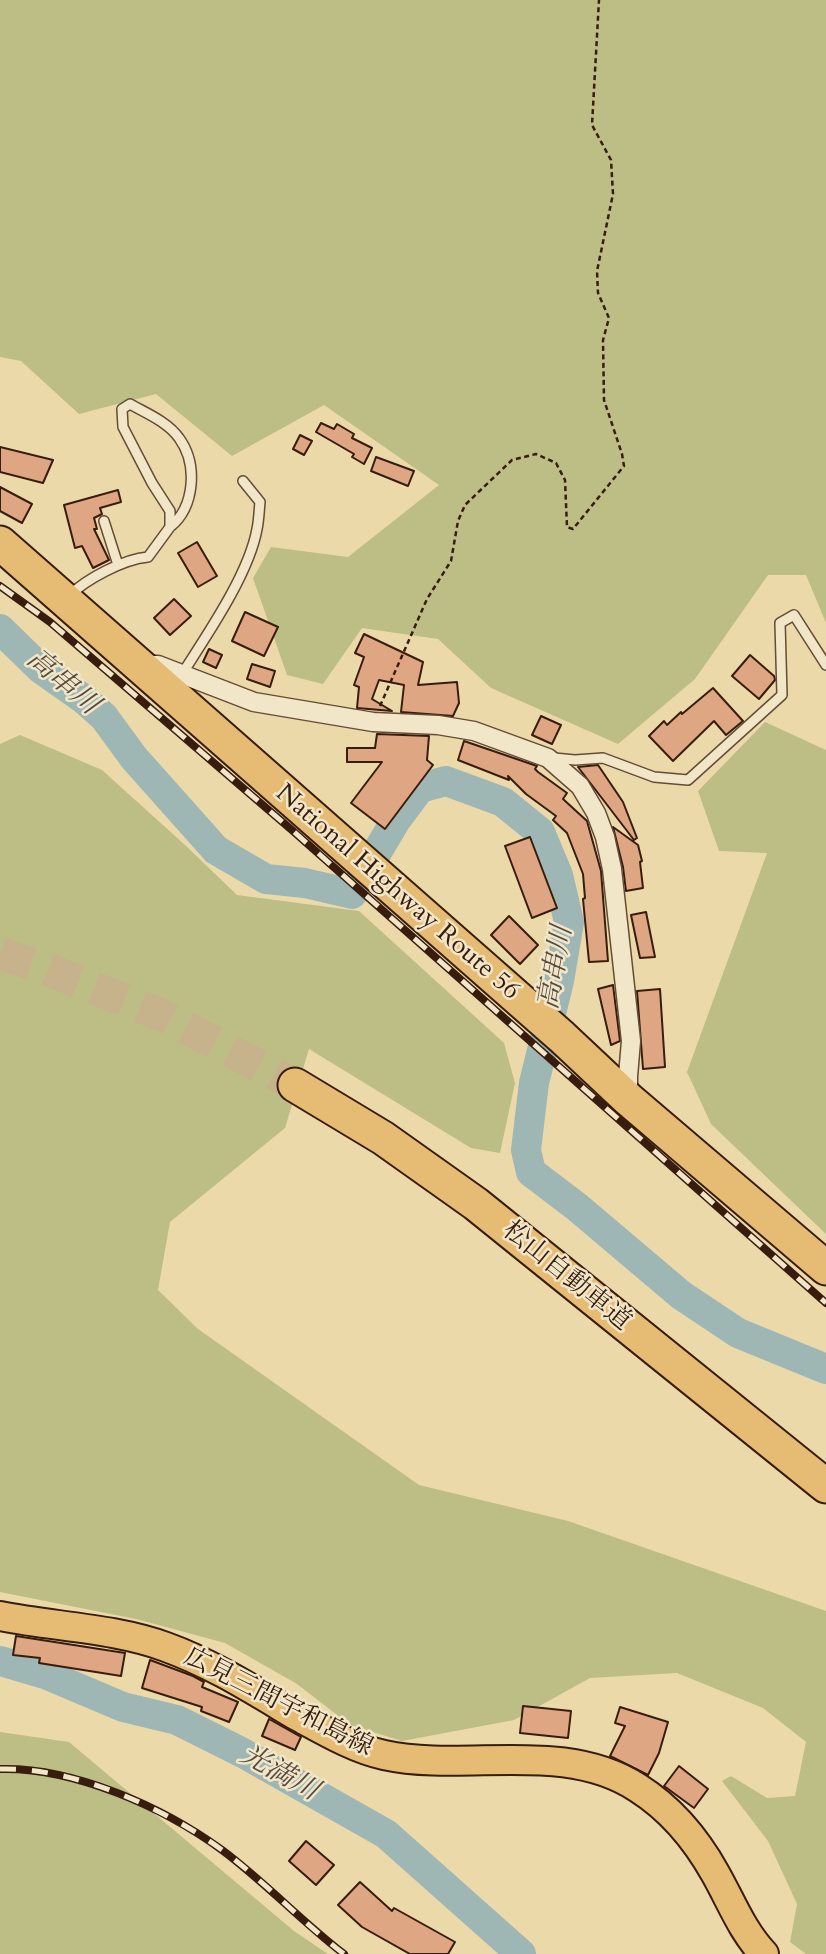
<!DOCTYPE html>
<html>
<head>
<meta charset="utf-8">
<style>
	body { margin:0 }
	canvas { display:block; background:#ebd9aa }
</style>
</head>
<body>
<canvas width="826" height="1954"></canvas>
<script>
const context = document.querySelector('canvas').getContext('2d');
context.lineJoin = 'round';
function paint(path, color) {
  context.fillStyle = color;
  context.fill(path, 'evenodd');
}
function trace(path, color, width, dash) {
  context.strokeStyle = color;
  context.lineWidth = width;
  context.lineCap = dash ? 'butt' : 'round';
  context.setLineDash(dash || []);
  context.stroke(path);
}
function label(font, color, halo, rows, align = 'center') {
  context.font = font + ' Cardo,"Noto Serif JP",serif';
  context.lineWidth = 5;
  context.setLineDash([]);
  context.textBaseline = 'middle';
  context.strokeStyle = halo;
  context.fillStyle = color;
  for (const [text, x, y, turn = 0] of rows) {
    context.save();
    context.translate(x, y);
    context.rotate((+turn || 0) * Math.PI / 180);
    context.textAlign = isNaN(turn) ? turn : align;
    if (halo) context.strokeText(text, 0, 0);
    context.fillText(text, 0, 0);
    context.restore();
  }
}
paint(new Path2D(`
	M0 0H826V623L806 575H768L695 679 618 744 491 688 438 639 362 628 323 684 287 675 253 578 271 547 348 557 439 485 324 405 232 456 156 394 79 414 21 361 0 357Z
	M765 722 826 750V1234L711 1124 687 1072 767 853 719 851 698 791Z
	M20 735 102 770 185 845 237 895 359 911 504 1043 515 1083 500 1153 471 1148 309 1049 285 1128 170 1222 158 1290 198 1329 419 1485 568 1521 826 1611V1954H806L790 1942 797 1904 768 1841 722 1781 731 1776 767 1798 795 1796 806 1742 763 1708 677 1673 590 1678 514 1720 402 1741 350 1725 297 1684 225 1643 136 1619 0 1592V744Z
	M0 1732 69 1742 294 1931 328 1954H0Z`), '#bcbe85');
trace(new Path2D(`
	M0 629 41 669 85 700 104 717 134 758 216 850 266 879 305 883 352 894 396 820 420 788 446 781 503 802 540 832 558 875 569 922 559 981 534 1083 526 1150 531 1172 577 1207 681 1295 738 1333 826 1369
	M0 1661 45 1674 123 1707 177 1720 243 1753 386 1834 521 1954`), '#9eb7b5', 30);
const building = new Path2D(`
	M321 423 334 429 337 424 354 434 352 438 372 448 364 464 352 457 354 454 316 432Z
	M300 435 312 441 304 455 293 449Z
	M0 447 53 460 43 483 0 472Z
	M376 457 414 471 408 486 371 471Z
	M0 487 32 504 22 523 0 511Z
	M118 490 121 502 100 508 102 514 94 518 97 529H94L109 560 93 568 82 546 75 548 64 505Z
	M197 542 217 576 198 587 178 553Z
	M174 599 191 616 170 635 154 618Z
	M245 612 278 627 264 656 232 641Z
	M364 634 423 662 418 685 457 682 459 703 453 716 401 712 404 685 379 680 372 699 392 711 357 708 359 687 354 685 364 657 355 653Z
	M209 649 222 655 216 668 203 662Z
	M750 655 774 676 775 680 759 699 732 676Z
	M252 664 275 671 270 687 247 679Z
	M713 688 743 721 726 735 714 721 673 761 649 736 664 721 667 725 681 712 682 714Z
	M541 716 561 725 552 744 532 735Z
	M377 734 429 736 427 760 433 765 385 829 351 803 382 762H347V748H375Z
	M464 741 537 766 535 769 538 772 567 793 563 799 587 821 601 871 608 961 589 962 583 899 585 898 583 874 567 833 553 820 556 816 526 794 508 776 509 780 458 760Z
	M598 765 623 802 637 838 634 840 578 767Z
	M613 827 638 845 642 861 640 862 643 888 626 891 623 867Z
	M530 837 557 908 532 918 505 846Z
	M646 912 655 957 640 958 631 915Z
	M509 916 538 945 520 964 491 935Z
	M613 985 620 1041 611 1045 598 989Z
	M660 989 665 1067 643 1069 637 991Z
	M16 1636 125 1653 121 1676 39 1663 40 1658 13 1655Z
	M150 1660 193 1676 204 1682 202 1687 238 1702 229 1722 201 1711 202 1707 142 1688Z
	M523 1706 571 1711 568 1738 520 1733Z
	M620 1707 668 1722 659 1753 648 1775 610 1756 625 1726 615 1723Z
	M269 1719 301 1737 295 1750 262 1736Z
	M679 1766 708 1789 694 1808 664 1786Z
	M306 1841 334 1865 316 1885 289 1861Z
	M360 1882 392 1911 394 1908 455 1942 448 1954H410L362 1927 338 1905Z`);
paint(building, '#dea682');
trace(building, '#381d0f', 2);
trace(new Path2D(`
	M0 954 39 966 164 1016 295 1085`), '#c7b38b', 33, [33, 17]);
const lane = new Path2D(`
	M104 521 118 565
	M69 596C86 579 124 559 148 557L170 527V511L152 483 123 427 122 409 130 404C146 413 168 422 179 438 198 464 195 507 170 527
	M182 674C207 635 249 574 257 529 259 520 259 511 260 502L243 481
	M554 758 575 760 603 758 654 777 688 780 782 695 780 623 794 615 826 665`);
const street = new Path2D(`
	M145 665H158L254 702 373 722 438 725 474 731 548 758 580 786 596 813 605 837 612 869 631 1041 628 1076V1098`);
const primary = new Path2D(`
	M0 1616C55 1627 114 1628 166 1647 213 1664 255 1691 297 1716 323 1730 355 1749 384 1755 466 1773 563 1739 638 1788 671 1809 696 1839 715 1873 731 1901 742 1931 764 1954`);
const highway = new Path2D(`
	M0 543 562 1037 628 1099 826 1268
	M295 1085 383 1138 476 1204 826 1486`);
trace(lane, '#654c36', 12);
trace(street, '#654c36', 21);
trace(primary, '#381d0f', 32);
trace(highway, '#381d0f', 37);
trace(new Path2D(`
	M380 706 427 599 451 561 458 521 465 505 512 460 536 454 556 463 565 480 567 527 573 529 624 466 622 454 604 400 603 340 609 318 598 293 597 271 613 194 611 160 592 125 599 0`), '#381d0f', 2.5, [5, 3.5]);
trace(lane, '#f2e6c8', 9);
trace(street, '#f2e6c8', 18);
trace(primary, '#e6bc75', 28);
trace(highway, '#e6bc75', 33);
const rail = new Path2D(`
	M0 586 50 622 293 831 826 1303
	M0 1769C74 1767 163 1807 222 1850 265 1882 302 1922 344 1954`);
trace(rail, '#381d0f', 8);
trace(rail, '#f2e6c8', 5, [16]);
label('26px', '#381d0f', '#f2e6c8', [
	["National Highway Route 56",397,893,41],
	["松山自動車道",566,1277,39],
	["広見三間宇和島線",278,1703,27]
]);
label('italic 28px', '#574b41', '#f2e6c8', [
	["高串川",62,683,40],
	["高串川",557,968,-80],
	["光満川",279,1774,29]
]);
</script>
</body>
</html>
